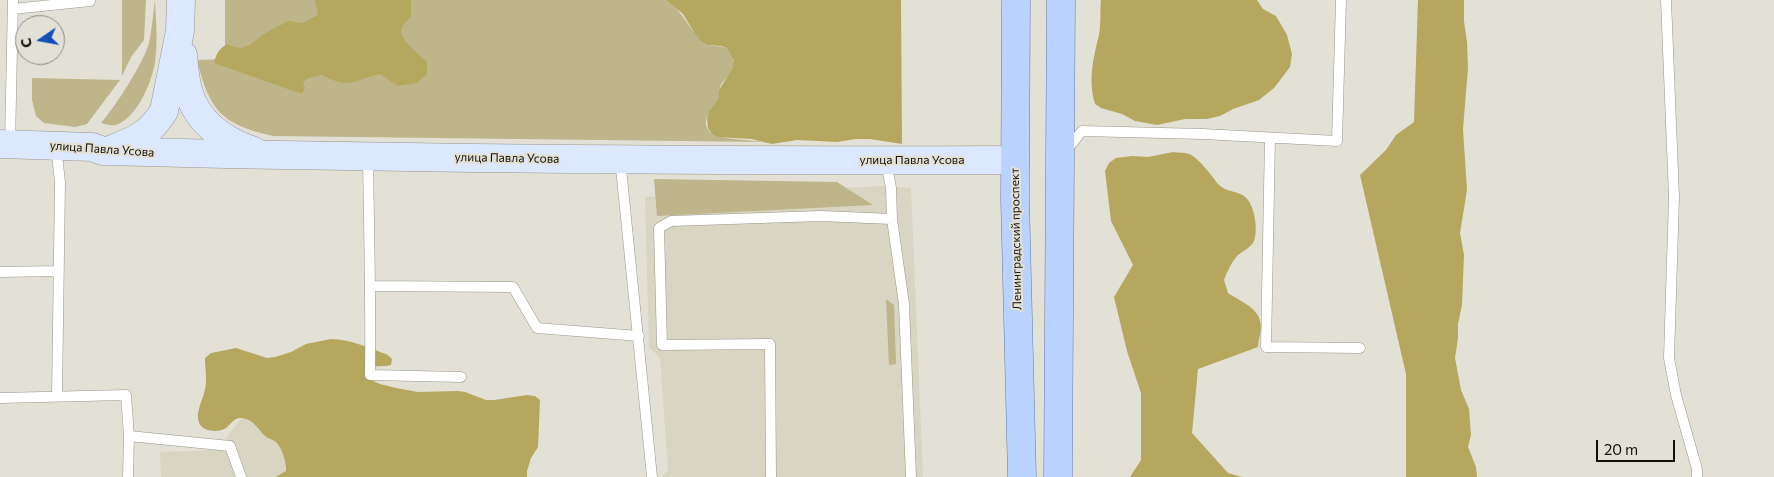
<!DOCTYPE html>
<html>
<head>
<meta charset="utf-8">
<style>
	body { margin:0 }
	#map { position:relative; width:1774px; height:477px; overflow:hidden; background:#e3e0d5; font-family:Commissioner,sans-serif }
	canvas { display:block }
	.north { position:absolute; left:15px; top:15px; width:50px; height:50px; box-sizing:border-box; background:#e3e0d5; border:1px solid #8f8d85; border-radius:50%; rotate:258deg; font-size:14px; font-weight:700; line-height:20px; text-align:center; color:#11100c }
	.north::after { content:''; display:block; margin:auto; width:18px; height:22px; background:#134fbb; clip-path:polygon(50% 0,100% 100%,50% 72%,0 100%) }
	.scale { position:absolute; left:1596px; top:440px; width:79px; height:22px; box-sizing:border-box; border:2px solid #11100c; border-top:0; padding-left:6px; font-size:15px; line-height:18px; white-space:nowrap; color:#11100c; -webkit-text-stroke:4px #e3e0d5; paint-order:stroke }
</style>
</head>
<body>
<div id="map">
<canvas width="1774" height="477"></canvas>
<div class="north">С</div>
<div class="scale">20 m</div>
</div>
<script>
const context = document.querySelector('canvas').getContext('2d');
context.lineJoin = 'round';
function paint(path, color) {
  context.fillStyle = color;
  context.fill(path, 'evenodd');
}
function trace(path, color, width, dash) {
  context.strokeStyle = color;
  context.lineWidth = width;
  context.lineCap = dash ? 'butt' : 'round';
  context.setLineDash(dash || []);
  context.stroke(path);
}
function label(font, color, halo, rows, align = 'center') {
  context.font = font + ' Commissioner,sans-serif';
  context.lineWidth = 4;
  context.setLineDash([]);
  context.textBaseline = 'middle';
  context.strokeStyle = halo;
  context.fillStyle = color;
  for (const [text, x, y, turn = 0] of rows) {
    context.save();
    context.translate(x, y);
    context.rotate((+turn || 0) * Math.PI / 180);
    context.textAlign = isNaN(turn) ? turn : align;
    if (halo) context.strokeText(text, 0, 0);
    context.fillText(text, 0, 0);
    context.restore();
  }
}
paint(new Path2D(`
	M883 186 911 188 923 477H662L668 470 660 358 649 347 645 197Z
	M247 411 283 444 286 477H161L160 452 217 450Z`), '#d8d5c2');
paint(new Path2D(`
	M122 0H146L144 40 131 57 122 76Z
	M155 0C156 20 158 42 155 62 152 82 137 118 116 125 111 126 105 124 101 123 115 107 143 64 149 43 152 29 153 14 155 0Z
	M225 0H666C683 11 689 30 704 43 713 50 732 40 734 61 736 72 724 78 720 87 719 91 720 95 719 99 714 109 698 120 711 133 717 139 752 140 763 142L273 136C221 124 210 111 197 60L225 59Z
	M32 78 120 80 87 124 75 127 44 123 36 116 32 100Z
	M654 179 837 182 873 205 657 216Z
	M886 299 894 305 896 364 889 365Z`), '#beb58a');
paint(new Path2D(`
	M315 0H411V16C408 20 402 25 401 30 400 41 420 55 427 62V74L417 83 398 86 380 74C353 80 350 90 322 75L308 78 303 82 305 88 302 94 214 63C216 54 219 49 227 44L234 47 241 48 250 45 262 35 288 21 303 23 318 15Z
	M666 0H901L902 144 870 139H856L837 142 797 140 772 144 751 139 718 137 712 134 708 128 707 119 709 112 719 98V90L733 68 734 60 727 48 721 46 707 45 701 41 695 34 683 14Z
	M1101 0H1257L1263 9 1276 16 1287 35 1292 54 1290 67 1274 88 1259 100 1233 109 1220 116 1207 119H1185L1157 125 1135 121 1122 114 1101 108 1095 104C1088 80 1093 59 1099 35 1101 24 1100 11 1101 0Z
	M1418 0H1464V21L1467 42 1468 68 1463 129 1467 190 1460 233 1464 255 1462 305 1458 324V338L1455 358 1461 390 1469 409 1471 435 1468 447 1476 467 1477 477H1406V374L1360 175 1386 150 1396 135 1414 122Z
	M1173 152C1178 153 1184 152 1189 154 1198 157 1212 176 1218 184 1226 193 1241 190 1248 200 1255 209 1258 231 1254 241 1251 248 1242 251 1237 256 1231 263 1227 272 1224 280L1228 293C1241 302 1261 308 1261 327 1261 334 1258 340 1258 347L1198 369 1192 433 1228 473 1242 477H1130L1141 460V393L1127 351 1114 297 1133 265 1111 221 1105 171 1109 163 1116 158 1132 156 1148 157Z
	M331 339C352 340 360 345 378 351 384 354 387 353 392 359L391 365C384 367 377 365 370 368V375L373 381 380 384 396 388 418 392 457 391 465 392 486 400H494L527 395 535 396 540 400 538 447 531 458 527 471V477H276L286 471C286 462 283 449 276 442 272 439 266 438 263 434 257 427 252 419 242 418 234 417 231 424 226 428 219 433 203 432 199 423 195 413 202 402 204 393 208 382 205 370 205 358L211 353 236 348 267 358 275 357 291 352 306 344Z`), '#b6a75f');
const lane = new Path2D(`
	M1666 0 1674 197 1669 358 1676 395 1697 469V477
	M13 9 90 1
	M1270 138 1266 347 1360 348
	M10 144 13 0
	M56 146 60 182 57 396
	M1066 151 1082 131 1203 134 1337 141 1341 0
	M368 157C369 230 371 302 370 375L461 377
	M622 160 621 168 652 477
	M889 162 888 172 891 188 892 219 904 304 911 477
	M0 272 58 271
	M371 286 513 287 537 328 639 336
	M0 398 126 395 129 436 128 477
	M129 436 230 446 241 477
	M771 477 770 344 662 345 659 228 671 221 821 216 892 219`);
const secondary = new Path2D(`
	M183 55C184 66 185 79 188 90 197 122 223 141 254 151
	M0 144 92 147 103 151C407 159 711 161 1015 160
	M112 149C136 140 150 134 164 111L180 31 181 0`);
const primary = new Path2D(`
	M1016 0 1015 199 1022 477
	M1058 477 1061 0`);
trace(lane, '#98968b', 11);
trace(secondary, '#98968b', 29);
trace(primary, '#607ba9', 29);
trace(lane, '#fff', 10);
trace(secondary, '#dce8ff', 28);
trace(primary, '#b9d2fe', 28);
label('12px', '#11100c', '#e3e0d5', [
	["улица Павла Усова",102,149,4],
	["улица Павла Усова",507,158,1],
	["улица Павла Усова",912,160],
	["Ленинградский проспект",1016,239,-91]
]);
</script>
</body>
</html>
